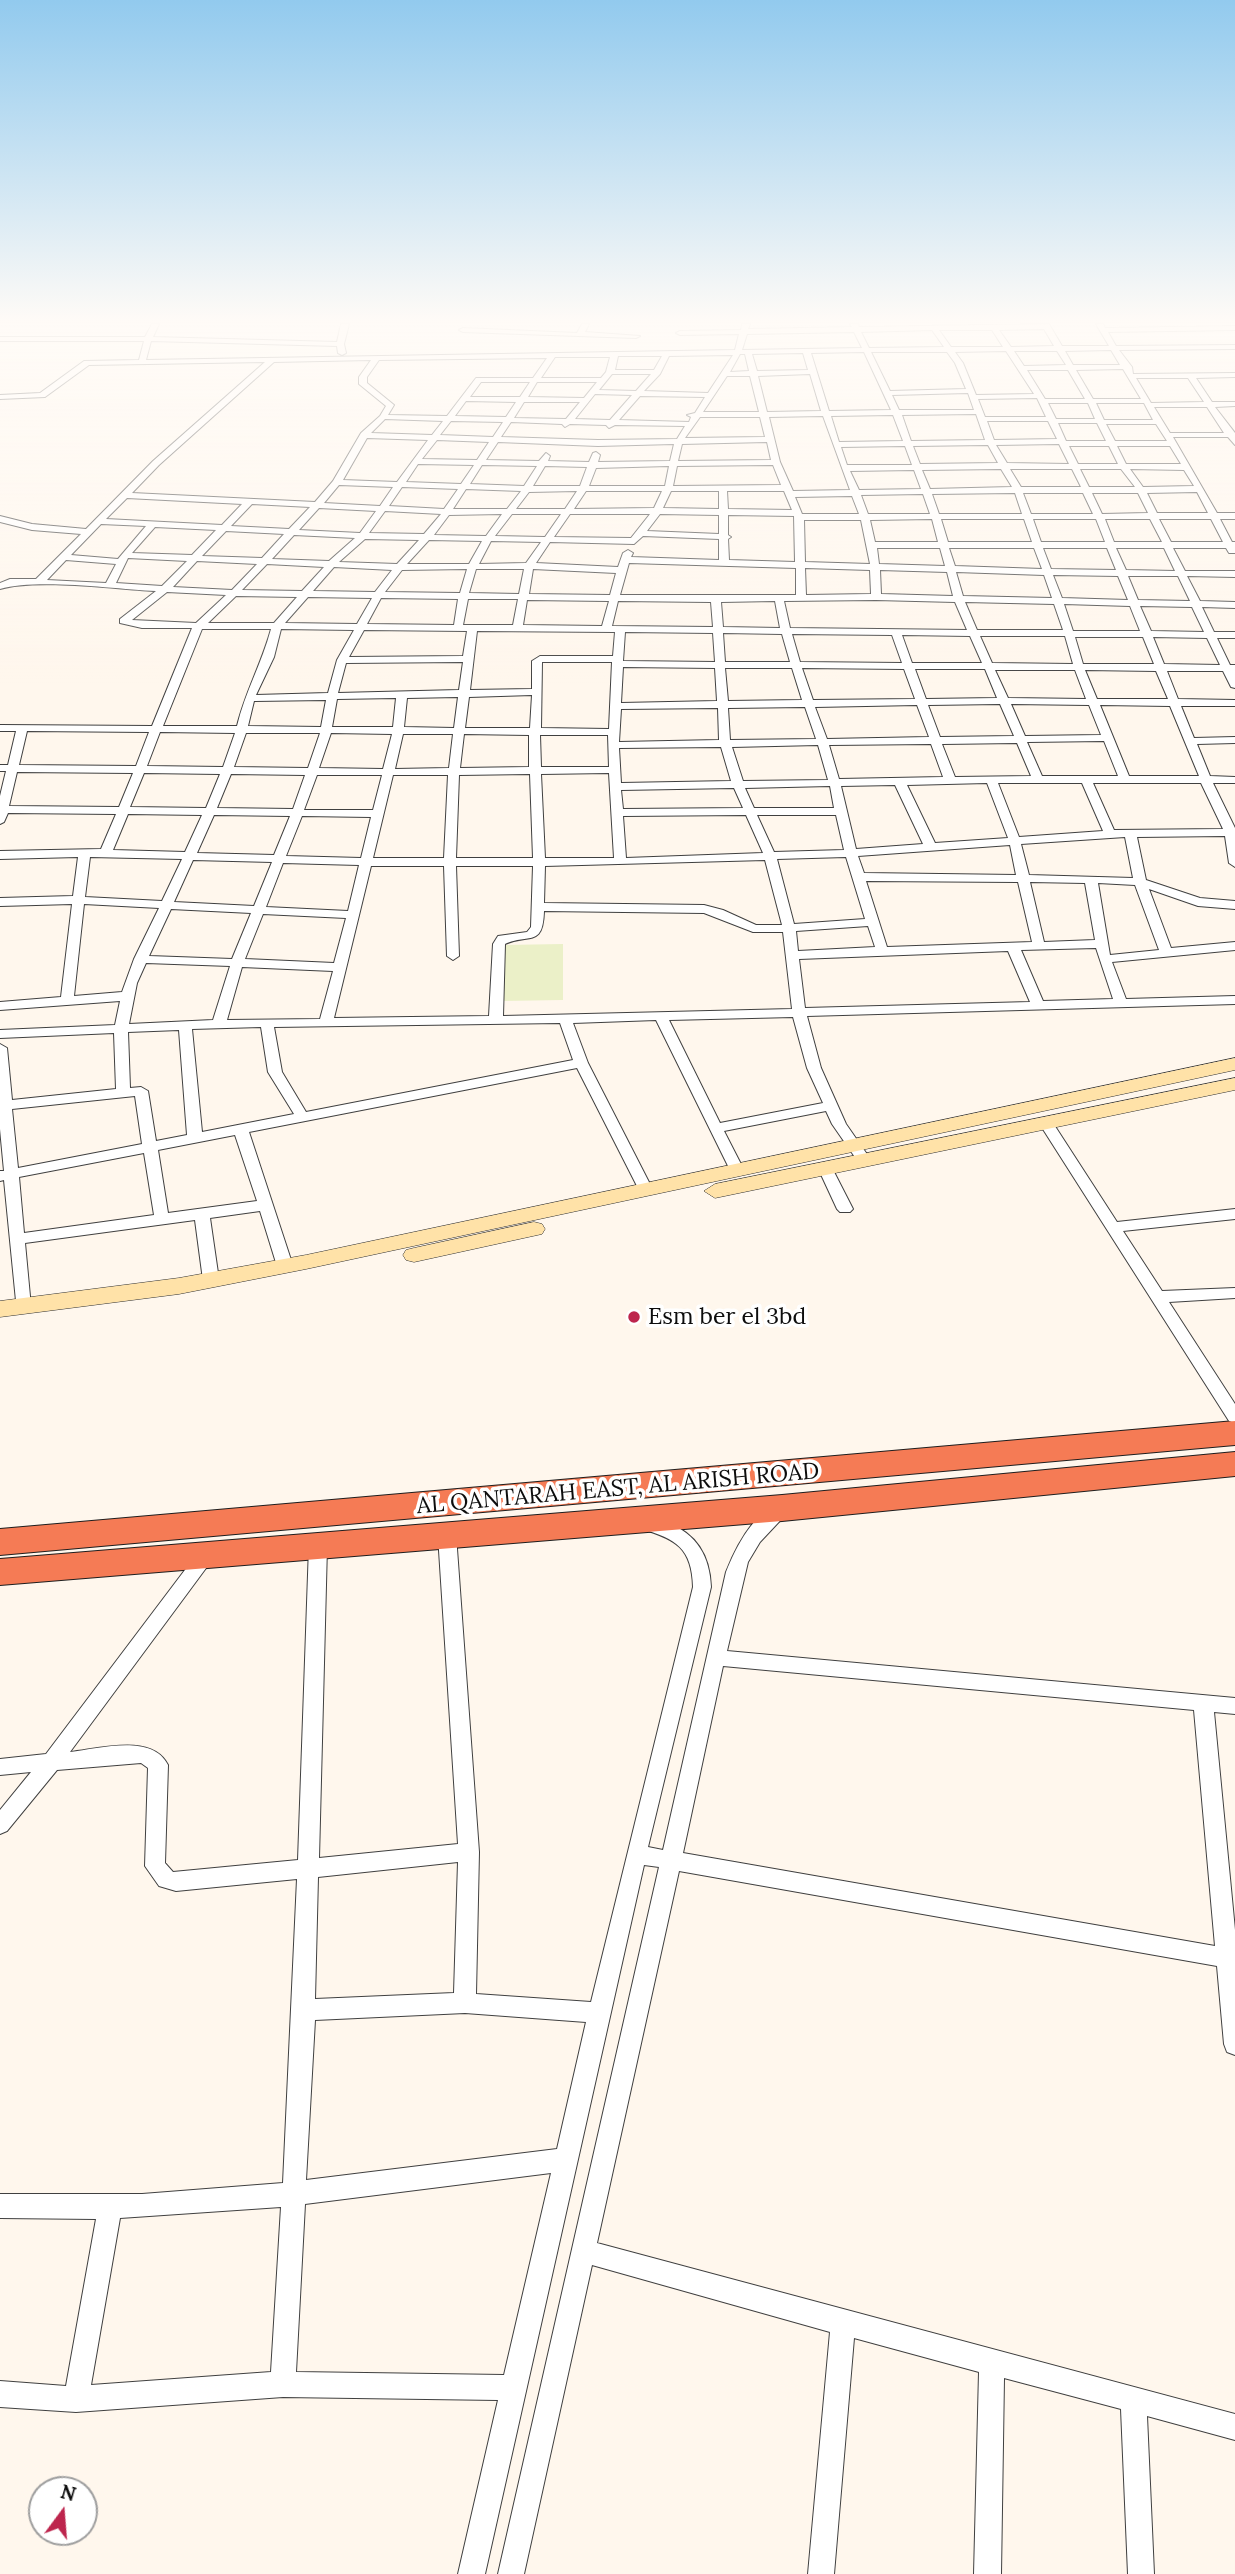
<!DOCTYPE html>
<html>
<head>
<meta charset="utf-8">
<style>
	body { margin:0 }
	#map { position:relative; width:1235px; height:2574px; overflow:hidden; background:#fff7ed; font-family:Lora,serif }
	canvas { display:block }
	.north { position:absolute; left:28px; top:2476px; width:70px; height:70px; box-sizing:border-box; background:#fff; border:2px solid #9e9e9e; border-radius:50%; rotate:16deg; font-size:19px; font-weight:700; line-height:28px; text-align:center; color:#0d0d0d }
	.north::after { content:''; display:block; margin:auto; width:24px; height:32px; background:#bd254d; clip-path:polygon(50% 0,100% 100%,50% 72%,0 100%) }
</style>
</head>
<body>
<div id="map">
<canvas width="1235" height="2574"></canvas>
<div class="north">N</div>
</div>
<script>
const context = document.querySelector('canvas').getContext('2d');
context.lineJoin = 'round';
function paint(path, color) {
  context.fillStyle = color;
  context.fill(path, 'evenodd');
}
function trace(path, color, width, dash) {
  context.strokeStyle = color;
  context.lineWidth = width;
  context.lineCap = dash ? 'butt' : 'round';
  context.setLineDash(dash || []);
  context.stroke(path);
}
function label(font, color, halo, rows, align = 'center') {
  context.font = font + ' Lora,serif';
  context.lineWidth = 7;
  context.setLineDash([]);
  context.textBaseline = 'middle';
  context.strokeStyle = halo;
  context.fillStyle = color;
  for (const [text, x, y, turn = 0] of rows) {
    context.save();
    context.translate(x, y);
    context.rotate((+turn || 0) * Math.PI / 180);
    context.textAlign = isNaN(turn) ? turn : align;
    if (halo) context.strokeText(text, 0, 0);
    context.fillText(text, 0, 0);
    context.restore();
  }
}
paint(new Path2D(`
	M563 944V1000L501 1001 504 945Z`), '#ebf0c8');
const street = new Path2D(`
	M152 324H159L153 337 337 342 341 324H349L344 344 346 353 342 355 338 353 337 346 151 341 146 360 735 350 739 334 680 335 676 333 680 331 741 330 742 324H750L748 329 852 327 850 324H858L859 327 1049 324 1062 346H1109L1096 324H1103L1105 328 1235 326V330L1108 332 1116 346 1235 345V349L1119 350 1132 367 1133 374 1235 373V377L1196 378 1212 402H1235V406L1215 407 1235 433V445L1228 437H1173L1217 513H1235V519H1220L1232 542H1235V553H1229L1226 548H1173L1185 571H1235V577L1187 576 1200 601 1235 602V608L1202 607 1214 632H1235V638H1217L1230 665H1235V688L1231 687 1223 671H1167L1178 699 1235 700V706H1181L1194 738 1235 737V743L1197 744 1210 776 1235 777V783H1213L1235 828V867L1229 863 1225 836 1137 837 1146 880 1200 898 1235 901V909L1198 906 1149 889 1171 948 1235 942V950L1112 962 1126 999 1235 996V1004L807 1016 821 1068 846 1124 871 1160 864 1165 859 1163 832 1124 826 1111 724 1131 744 1170 737 1175 730 1170 656 1020 573 1023 588 1063 653 1190 651 1193 646 1195 639 1190 577 1068 249 1132 293 1266 291 1270H279L277 1266 260 1211 210 1218 219 1280 211 1285 203 1280 195 1220 25 1243 31 1307 23 1312 17 1311 4 1180 0 1181V1171H4L0 1129V1044L7 1048 12 1100 116 1089 114 1033 0 1038V1030L115 1025 120 1001 0 1010V1002L61 997 72 904 0 906V898L73 896 78 857 0 859V851L101 849 116 814 8 813 4 822 0 824V796L6 771H0V765H8L16 731H0V725L152 726 192 628H142L120 623V619L156 591C115 589 37 578 0 589V583L10 579H36L81 534 32 530 0 522V516L32 524 86 529 153 461 265 362 89 365 45 397 0 399V395L40 393 84 361 139 360 144 341H0V337H145ZM1044 329 1054 346 1011 347 999 330ZM932 330 944 347 869 348 861 332ZM939 330H992L1003 347H951ZM854 332 862 348 742 350 747 334ZM1111 350 1120 365H1073L1065 351ZM1006 351 1034 394 976 395 963 363 955 352ZM1014 351H1057L1066 365 1024 366ZM864 352 891 410 829 411 811 353ZM871 352H947L955 363 966 389 890 391ZM803 353 808 370 757 371 752 354ZM740 354H745L749 371 730 372ZM733 355 708 393 644 391 660 374 669 356ZM618 356H662L654 370H615ZM555 357H610L606 372 601 378H541ZM547 358 533 378H476L447 416 388 415 394 405 367 383V377L379 360ZM371 360 359 377V384L386 406 380 416 361 433 333 481 315 502 132 493 159 465 274 362ZM1123 369 1141 399H1093L1076 370ZM1027 370H1068L1085 399H1045ZM612 374H651L636 391 599 390ZM810 374 821 411 767 412 758 376ZM727 376H750L759 412H703ZM1136 378H1188L1204 402 1151 403ZM481 382H530L520 397H470ZM537 382H597L584 398 528 397ZM968 393 974 410H899L892 395ZM595 394 632 395 610 420 575 419ZM640 396 705 397 695 413 687 415 691 417 689 422 619 420ZM1037 398 1046 417H985L978 399ZM466 401 516 402 506 417 455 416ZM524 402H580L566 419 514 418ZM1048 403H1088L1095 419H1056ZM1096 403H1144L1153 420H1104ZM1154 407H1207L1224 433H1170ZM976 414 985 440 911 441 902 415ZM893 415 903 441 839 442 831 416ZM823 416 850 490 793 491 780 462 769 417ZM700 417H760L765 437 685 438ZM385 419 443 421 432 435 371 433ZM451 421 503 422 493 437 440 435ZM987 421H1048L1057 439 994 440ZM511 422 562 424 565 427 570 424 606 425 609 428 615 425 685 426 677 439 598 440 501 437ZM1058 423H1097L1106 441H1066ZM1106 424H1156L1167 441H1115ZM367 438 428 440 397 482 343 480ZM437 440 489 442 477 460 422 459ZM498 442 598 446 674 444 670 461 598 462 600 455 596 452 593 453 589 462 548 461 550 456 546 453 539 461 486 460ZM767 442 771 460 678 461 682 444ZM1059 444 1069 464 1007 463 996 445ZM988 445 998 463 920 464 913 446ZM905 446 912 465H847L841 447ZM1069 446H1109L1118 464H1078ZM1117 446H1170L1181 464H1126ZM418 464 474 465 461 484 406 482ZM482 465 537 466 524 486 470 484ZM773 465 781 485 673 486 677 466ZM545 466 587 467 580 486H533ZM669 466 665 486H589L596 468ZM1001 469 1012 487 930 489 922 470ZM1010 469H1072L1081 487H1021ZM1080 469H1121L1135 487H1089ZM1130 469 1184 470 1194 486 1143 487ZM914 470 921 489 859 490 850 471ZM339 485 393 487 380 506 324 503ZM402 487 458 489 444 509 389 506ZM466 489 521 491 507 509H453ZM577 491 565 509H516L529 492ZM586 491H662L654 508 574 509ZM671 491H719V509L663 508ZM727 491H784L792 510 728 509ZM1197 492 1208 513H1157L1147 493ZM1015 493 1022 514H939L932 494ZM1023 493H1083L1093 514H1031ZM1092 493H1138L1148 513 1102 514ZM923 494 930 514H868L861 495ZM852 496 859 514H802L795 497ZM127 498 242 504 222 525 106 519ZM252 504 310 507 289 529 231 526ZM319 508 376 511 360 533 299 530ZM385 511 441 514 424 534 369 533ZM502 514 486 536 434 535 449 515ZM512 514H561L545 537 495 536ZM570 514H650L631 538 554 537ZM660 514 719 515V534L647 531ZM728 515 794 516 795 562 729 560 728 539 731 537 728 535ZM932 519 938 542H875L870 520ZM941 519H1024L1032 542H948ZM1033 519H1096L1105 542H1041ZM1105 519H1150L1162 542H1114ZM1159 519H1211L1223 542H1171ZM804 520H861L870 564 805 562ZM101 524 146 526 118 559 71 555ZM155 527 216 530 192 555 132 553ZM226 531 284 534 262 558 202 556ZM294 535 355 538 329 561 272 559ZM643 536 719 539V560L631 557 633 553 628 550 623 553 618 567 536 563 550 542 634 544ZM365 539 419 540 397 564 339 562ZM429 540 482 541 469 564H407ZM491 541 541 542 526 563 479 564ZM877 548H940L945 566 879 564ZM949 548H1034L1042 569 955 566ZM1043 548H1107L1116 570 1051 569ZM1116 548H1164L1175 571 1126 570ZM128 558 187 561 162 586 116 583ZM66 560 116 564 106 583 47 580ZM197 561 257 564 232 590 173 587ZM629 563 796 568V595H620ZM267 564 324 567 302 591 242 590ZM334 567 392 570 375 592 313 591ZM805 568 870 570 871 594 806 595ZM467 569 460 593 385 592 402 570ZM476 569H524L519 594 469 593ZM533 569 616 573 610 595 529 594ZM880 570 947 572 953 596 881 594ZM956 572 1044 575 1052 598 963 596ZM1053 575 1118 576 1128 600 1062 598ZM1128 576H1178L1190 601 1138 600ZM167 592 226 595 196 623 132 620ZM236 596 297 597 274 623H208ZM308 597 372 598 357 624 285 623ZM381 598 458 599 454 625 367 624ZM468 599H518L513 625H463ZM527 600 609 601 602 626 523 625ZM876 600 955 602 967 630 790 628 784 601ZM618 601 711 602 713 627 612 626ZM775 601 780 628 723 627 721 602ZM965 602 1054 604 1063 630H977ZM1064 604 1130 606 1140 631H1073ZM1140 606 1192 607 1204 632 1151 631ZM202 629H271C262 663 245 692 237 726H163ZM281 629 354 630 337 660 328 693 256 695 274 657ZM364 630 467 631 463 656 349 657ZM477 631 615 632 613 656H540L532 661V689L470 690ZM625 632 713 633 715 662 623 661ZM723 633 782 634 790 662H725ZM792 634 892 635 902 663 800 662ZM902 635 970 636 982 663H912ZM980 636H1065L1073 664 992 663ZM1075 637H1143L1154 664H1083ZM1153 637 1207 638 1220 665 1164 664ZM463 662 459 690 338 693 346 663ZM542 662H612L609 729 541 728ZM623 667 715 668 717 701 621 703ZM725 668H792L802 700 728 701ZM802 668 904 669 915 699 813 700ZM915 669H985L997 698 926 699ZM995 670H1075L1086 699 1008 698ZM1085 670 1156 671 1168 699H1097ZM532 695 530 728H465L469 697ZM458 697 454 728 404 727 407 698ZM396 698 393 727H332L337 699ZM326 700 321 727 248 726 254 701ZM1000 704 1014 736 940 737 928 705ZM1011 704 1089 705 1101 735 1025 736ZM917 705 929 737 827 739 815 707ZM1100 705 1170 706 1199 776H1129ZM805 707 816 739 730 740 728 708ZM718 708 719 740 619 742 621 709ZM27 731 149 732 136 766 19 765ZM160 732 235 733 223 767 147 766ZM246 733H320L308 768 234 767ZM331 733 392 734 383 769 319 768ZM403 734H453L449 768 395 769ZM464 734 529 735V767L460 768ZM540 735H608L609 767H541ZM1104 741 1118 776H1042L1027 742ZM1017 743 1031 776 955 777 942 744ZM931 744 943 777 839 779 829 745ZM818 745 828 780 743 781 732 747ZM721 747 731 781 621 783 619 748ZM17 772 133 773 119 807 9 806ZM144 773 220 774 206 808 130 807ZM609 773 614 858H545L541 774ZM231 774 305 775 293 809 217 808ZM530 774 533 858H456L459 775ZM317 775H382L373 810H304ZM393 775H448L444 858H373ZM987 783 1008 838 935 843 907 785ZM998 783H1082L1103 831 1019 837ZM1093 783H1201L1223 829 1114 830ZM895 785 923 844 856 849 841 786ZM830 786 834 808H754L745 788ZM734 788 743 808 623 809 621 790ZM128 814 202 815 185 852 113 850ZM214 815 290 816 274 855 197 853ZM746 815 763 853 626 858 623 816ZM757 815H836L844 850 774 852ZM302 816 371 817 361 858 286 856ZM1125 837 1133 878 1029 875 1021 844ZM1010 845 1016 875 864 873 858 856ZM90 857 182 859 162 901 85 897ZM846 857 865 919 794 924 777 859ZM193 860 272 862 254 906 174 902ZM765 860 782 925H756L723 910 704 905 544 903 545 866ZM283 863 359 865 348 911 266 907ZM371 866H444L447 956 453 960 459 956 456 866H533L531 927 527 932 498 936 493 944 489 1016 334 1018ZM866 881 1018 882 1032 942 887 947ZM1030 882 1085 883 1095 940 1044 942ZM1098 883 1135 885 1159 950 1110 955ZM84 904 159 908 134 959 122 992 74 996ZM171 909 251 913 232 959 149 956ZM544 911 704 913 753 932H783L792 1009 503 1016 505 944C529 933 543 948 544 911ZM263 914 346 918 334 963 245 959ZM868 926 875 947 798 951 796 931ZM1096 948 1113 999 1043 1001 1021 950ZM1008 951 1030 1002 805 1008 799 959ZM146 963 230 966 213 1020 129 1024 137 983ZM242 967 333 971 320 1019 227 1020ZM793 1017 807 1068 823 1103 720 1123 669 1020ZM560 1023 573 1060 306 1112 282 1072 274 1027ZM261 1027 268 1072 294 1114 202 1132 192 1029ZM179 1030 187 1135 156 1141 148 1091 141 1087 130 1088 128 1032ZM135 1096 142 1144 18 1168 12 1109ZM235 1135 257 1201 168 1213 158 1150ZM144 1153 154 1215 24 1233 19 1177Z
	M582 324H589L585 332 640 336 636 338 463 332 459 330 463 328 577 333Z
	M1046 1119 1051 1120 1117 1222 1235 1209V1219L1123 1231 1162 1291 1235 1288V1298L1169 1302 1235 1404V1423L1229 1421 1039 1123Z
	M825 1163 832 1168 853 1209 850 1212H840L837 1209 818 1168Z
	M782 1502 788 1504 791 1509 760 1542 748 1562 727 1651 1235 1698V1714L1214 1712 1235 1930V2055L1227 2052 1224 2044 1217 1966 679 1871 597 2243 1235 2414V2440L1147 2416 1154 2574H1128L1121 2409 1004 2378 1001 2574H974L979 2372 854 2338 834 2574H808L830 2332 592 2265 524 2574H498L659 1867 644 1865 485 2574H458L498 2400 283 2397 76 2412 0 2407V2381L66 2386 96 2219 0 2218V2194H142L283 2183 297 1879 176 1891 159 1886 145 1866 148 1768 141 1763 57 1770 7 1831 0 1834V1810L31 1772 0 1775V1759L46 1754 200 1550 206 1548 212 1550 215 1555 212 1560 70 1752C99 1749 152 1733 168 1765L165 1863 173 1872 298 1860 309 1546 312 1541 318 1539 324 1541 327 1546 319 1858 458 1844 438 1535 441 1530 447 1528 453 1530 456 1535 479 1852 476 1994 591 2002 693 1587C692 1548 676 1539 642 1529L639 1524 642 1519C651 1516 660 1520 668 1523 697 1534 710 1557 711 1587L648 1847 663 1850 726 1572C736 1547 754 1511 782 1502ZM723 1666 1194 1710 1215 1946 683 1853ZM458 1862 454 1993 315 1999 318 1877ZM465 2013 586 2022 557 2149 306 2180 315 2020ZM551 2173 504 2375 296 2372 305 2204ZM281 2207 271 2372 91 2385 120 2218Z`);
const secondary = new Path2D(`
	M1235 1058V1070L306 1269 179 1294 0 1317V1301L179 1278 306 1255Z
	M1235 1078V1090L715 1198 704 1191 715 1184Z
	M534 1222 542 1224 545 1229 542 1234 414 1262 406 1260 403 1255 406 1250 414 1248Z`);
const highway = new Path2D(`
	M1235 1421V1445L0 1555V1529Z
	M1235 1452V1476L782 1521 0 1585V1559L782 1495Z`);
trace(street, '#404040', 2);
trace(secondary, '#2f2f2f', 1);
trace(highway, '#1e1e1e', 2);
paint(street, '#fff');
paint(secondary, '#ffe2a8');
paint(highway, '#f57b55');
const sky = context.createLinearGradient(0, 0, 0, 685);
sky.addColorStop(0, '#92caee');
sky.addColorStop(0.47, '#fffbf7');
sky.addColorStop(1, '#fffbf700');
context.fillStyle = sky;
context.fillRect(0, 0, 1235, 685);
for (const [x, y, r, color] of [
	[634,1317,7,"#bd254d"]
]) {
  const dot = new Path2D();
  dot.arc(x, y, r, 0, 2 * Math.PI);
  context.fillStyle = color;
  context.fill(dot);
  trace(dot, '#fff', 2.5);
}
label('23px', '#0d0d0d', '#fff', [
	["Esm ber el 3bd",648,1317]
], 'left');
label('23px', '#0d0d0d', '#fff', [
	["AL QANTARAH EAST, AL ARISH ROAD",618,1489,-5]
]);
</script>
</body>
</html>
